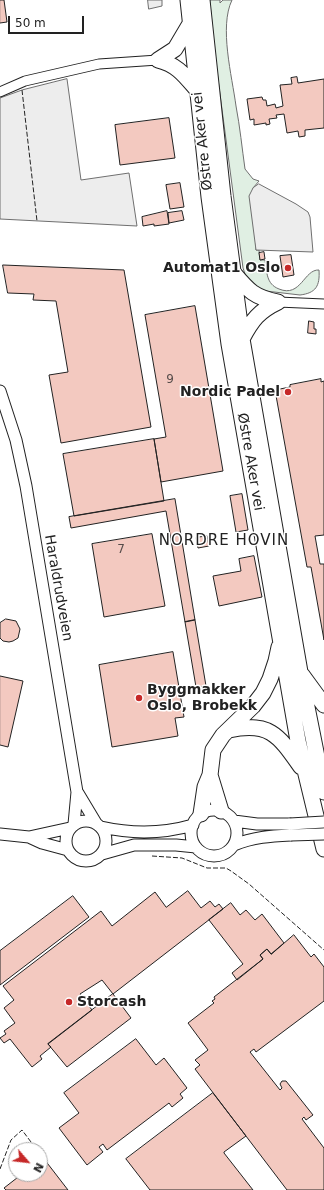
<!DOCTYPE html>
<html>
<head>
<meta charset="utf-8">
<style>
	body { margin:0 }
	#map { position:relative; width:324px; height:1190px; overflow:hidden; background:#fff; font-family:"DejaVu Sans",sans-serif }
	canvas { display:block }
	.north { position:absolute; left:8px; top:1142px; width:40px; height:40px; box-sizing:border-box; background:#fff; border:1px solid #a7a7a7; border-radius:50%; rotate:118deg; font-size:11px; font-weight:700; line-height:16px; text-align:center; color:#222 }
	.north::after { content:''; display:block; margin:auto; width:14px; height:18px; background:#c62828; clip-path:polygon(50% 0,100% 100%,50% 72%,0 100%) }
	.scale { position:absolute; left:8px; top:16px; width:76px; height:18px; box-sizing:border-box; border:2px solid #222; border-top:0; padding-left:5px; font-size:12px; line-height:14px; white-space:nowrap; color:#222; -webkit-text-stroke:3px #fff; paint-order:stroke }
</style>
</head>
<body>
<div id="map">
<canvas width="324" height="1190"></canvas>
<div class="north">N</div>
<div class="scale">50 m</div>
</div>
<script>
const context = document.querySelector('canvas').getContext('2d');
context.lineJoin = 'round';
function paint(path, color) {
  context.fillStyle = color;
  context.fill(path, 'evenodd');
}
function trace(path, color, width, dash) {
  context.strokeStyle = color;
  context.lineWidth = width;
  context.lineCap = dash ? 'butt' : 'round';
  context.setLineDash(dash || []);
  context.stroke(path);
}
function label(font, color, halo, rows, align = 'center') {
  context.font = font + ' "DejaVu Sans",sans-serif';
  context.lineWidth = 3;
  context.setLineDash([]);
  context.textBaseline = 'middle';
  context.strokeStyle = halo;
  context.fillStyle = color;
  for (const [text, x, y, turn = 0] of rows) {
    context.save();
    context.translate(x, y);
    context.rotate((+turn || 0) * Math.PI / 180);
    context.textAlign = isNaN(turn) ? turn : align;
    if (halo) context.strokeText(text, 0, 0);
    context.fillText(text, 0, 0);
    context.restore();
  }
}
const green = new Path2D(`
	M210 0H220V3L223 0H232C219 27 232 76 236 106 240 127 242 148 245 169L253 179 259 181 253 188 256 250H259L260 260H265C267 272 266 284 279 289 301 298 304 269 319 270 320 286 316 293 300 295L257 290 246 277 243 268 216 64Z`);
paint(green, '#e0efe3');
trace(green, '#6f6f6f', 1);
const parking = new Path2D(`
	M148 0H162V6L149 9Z
	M67 79 81 180 129 173 137 226 0 219V98L22 90Z
	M259 184 296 204 308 212 310 217 313 252 256 250 249 196 253 188Z`);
paint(parking, '#ededed');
trace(parking, '#6f6f6f', 1);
const building = new Path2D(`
	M0 0H4L7 22 0 23Z
	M297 77 298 83 324 79V128L305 130V136L299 137 298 131 287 133 284 114 276 115 277 118 269 119 270 124 266 125V123L254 125V119L250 120 247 99 262 97 263 100H266L267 106 275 104 276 108 283 106 280 85 292 84 291 78Z
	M169 118 175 158 120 165 115 125Z
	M180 183 184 207 170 209 166 185Z
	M167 211 169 224 154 226V224L143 226 142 217Z
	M182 211 184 220 169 223 168 213Z
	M264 252 265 259 260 260 259 253Z
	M291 255 294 275 283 277 280 256Z
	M3 265 124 270 151 427 61 443 49 375 68 372 56 301 33 300 34 294 8 293Z
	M195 306 223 471 161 482 154 439 166 437 145 315Z
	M309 321 314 322V329H316V334L308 333Z
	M321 379V382L324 381V535L315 536 320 564H324V640L311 567H307L275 390 290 387V385Z
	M154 439 164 501 74 516 63 454Z
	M242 494 248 530 236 532 230 496Z
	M175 499 195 620 185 622 166 511 71 528 69 517Z
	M152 534 165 606 104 617 92 544Z
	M207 536 209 546 198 548 196 538Z
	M254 556 262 597 219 606 213 576 241 571 239 559Z
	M6 619 16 621 20 629 18 638 13 641 9 642 3 641 0 638V623Z
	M195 620 206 686 196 687 185 622Z
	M173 652 184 717 175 718 178 736 112 747 99 665Z
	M0 676 23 681 8 747 0 745Z
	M188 891 201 908 210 901 215 907 219 904 223 909 113 994 102 980 80 994 92 1010 48 1044 51 1047 40 1056 42 1059 32 1067 10 1039 4 1043 0 1038 6 1034 4 1031 15 1023 4 1008 14 1000 3 986 101 911 112 926 155 892 166 907Z
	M73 896 89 917 0 985V951Z
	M231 903 240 915 246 910 255 920 262 914 284 943 271 954 267 949 260 955 263 959 237 980 232 973 243 964 209 920Z
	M294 935 311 957 314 954 324 967V1001L256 1052 254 1049 250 1052 280 1090 282 1088 280 1084 282 1081H286L313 1115 306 1120 304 1117 302 1119 324 1148V1190H287L195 1069 200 1065 195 1060 208 1050 188 1023 214 1003 212 1001 215 999 214 997 263 959 260 955 267 949 271 954Z
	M113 994 131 1018 67 1067 48 1044Z
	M136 1039 156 1065 164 1058 187 1088 180 1094 183 1098 172 1107 169 1103 107 1150 103 1144 99 1147 103 1152 87 1165 59 1128 79 1113 64 1093Z
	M213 1093 246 1136 224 1152V1153L253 1190H150L126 1159Z
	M41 1155 68 1190H6L4 1188 22 1174H40V1156Z`);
paint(building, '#f3c9c0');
trace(building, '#222', 1);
const minor = new Path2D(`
	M0 92 25 81 99 64 158 60
	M278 302 324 304`);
const tertiary = new Path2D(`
	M0 391 16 440 26 486 77 792 74 824
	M78 793 96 823
	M191 833a23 23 0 1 1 46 0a23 23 0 1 1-46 0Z
	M66 841a20 20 0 1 1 40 0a20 20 0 1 1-40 0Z
	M234 821 257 824H290
	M101 827C132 834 162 834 193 825
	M0 834 29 837 70 828
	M29 837 42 843 68 850
	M234 845C253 837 271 836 291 835
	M102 854 134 845H176L196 847`);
const trunk = new Path2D(`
	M188 0 209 197 229 344 298 741 324 849
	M202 0 223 196 242 339 300 672 324 792
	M158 60C178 65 185 76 198 91
	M158 60 175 49 191 22
	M232 271C248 290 253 297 278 302
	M242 339C252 320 259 311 278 302
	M302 675 324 705
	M229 730C270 721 279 736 301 767
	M210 775 221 811
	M201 814 205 787 210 775 213 750 223 735 253 706 263 693 270 679 276 661 279 647`);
trace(minor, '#222', 11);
trace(tertiary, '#222', 13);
trace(trunk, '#222', 17);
trace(minor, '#fff', 9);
trace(tertiary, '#fff', 11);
trace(trunk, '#fff', 15);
const tertiaryBridge = new Path2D(`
	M290 824 324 822
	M291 835 324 834`);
trace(tertiaryBridge, '#222', 13, []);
trace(tertiaryBridge, '#fff', 11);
trace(new Path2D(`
	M22 90 37 221
	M152 856 182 858 207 868H226L231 871 249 884 324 950
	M0 1169 11 1140 22 1130 37 1150`), '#222', 1, [5, 2]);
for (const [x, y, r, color] of [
	[288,268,4,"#c62828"],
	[288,392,4,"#c62828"],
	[139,698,4,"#c62828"],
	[69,1002,4,"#c62828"]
]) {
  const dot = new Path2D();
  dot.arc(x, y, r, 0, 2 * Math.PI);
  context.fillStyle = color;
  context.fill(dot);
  trace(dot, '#fff', 1.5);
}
label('12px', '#564c4a', null, [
	["9",170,380],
	["7",121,550]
]);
label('14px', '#222', '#fff', [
	["Østre Aker vei",203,141,-96],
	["Østre Aker vei",250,462,80],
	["Haraldrudveien",58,588,80]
]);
label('bold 14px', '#222', '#fff', [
	["Automat1 Oslo",280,268],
	["Nordic Padel",280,392],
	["Byggmakker",147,690,"left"],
	["Oslo, Brobekk",147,706,"left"],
	["Storcash",77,1002,"left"]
], 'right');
context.letterSpacing = '1px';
label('15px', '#222', '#fff', [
	["NORDRE HOVIN",224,541]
]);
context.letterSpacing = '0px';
</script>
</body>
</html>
